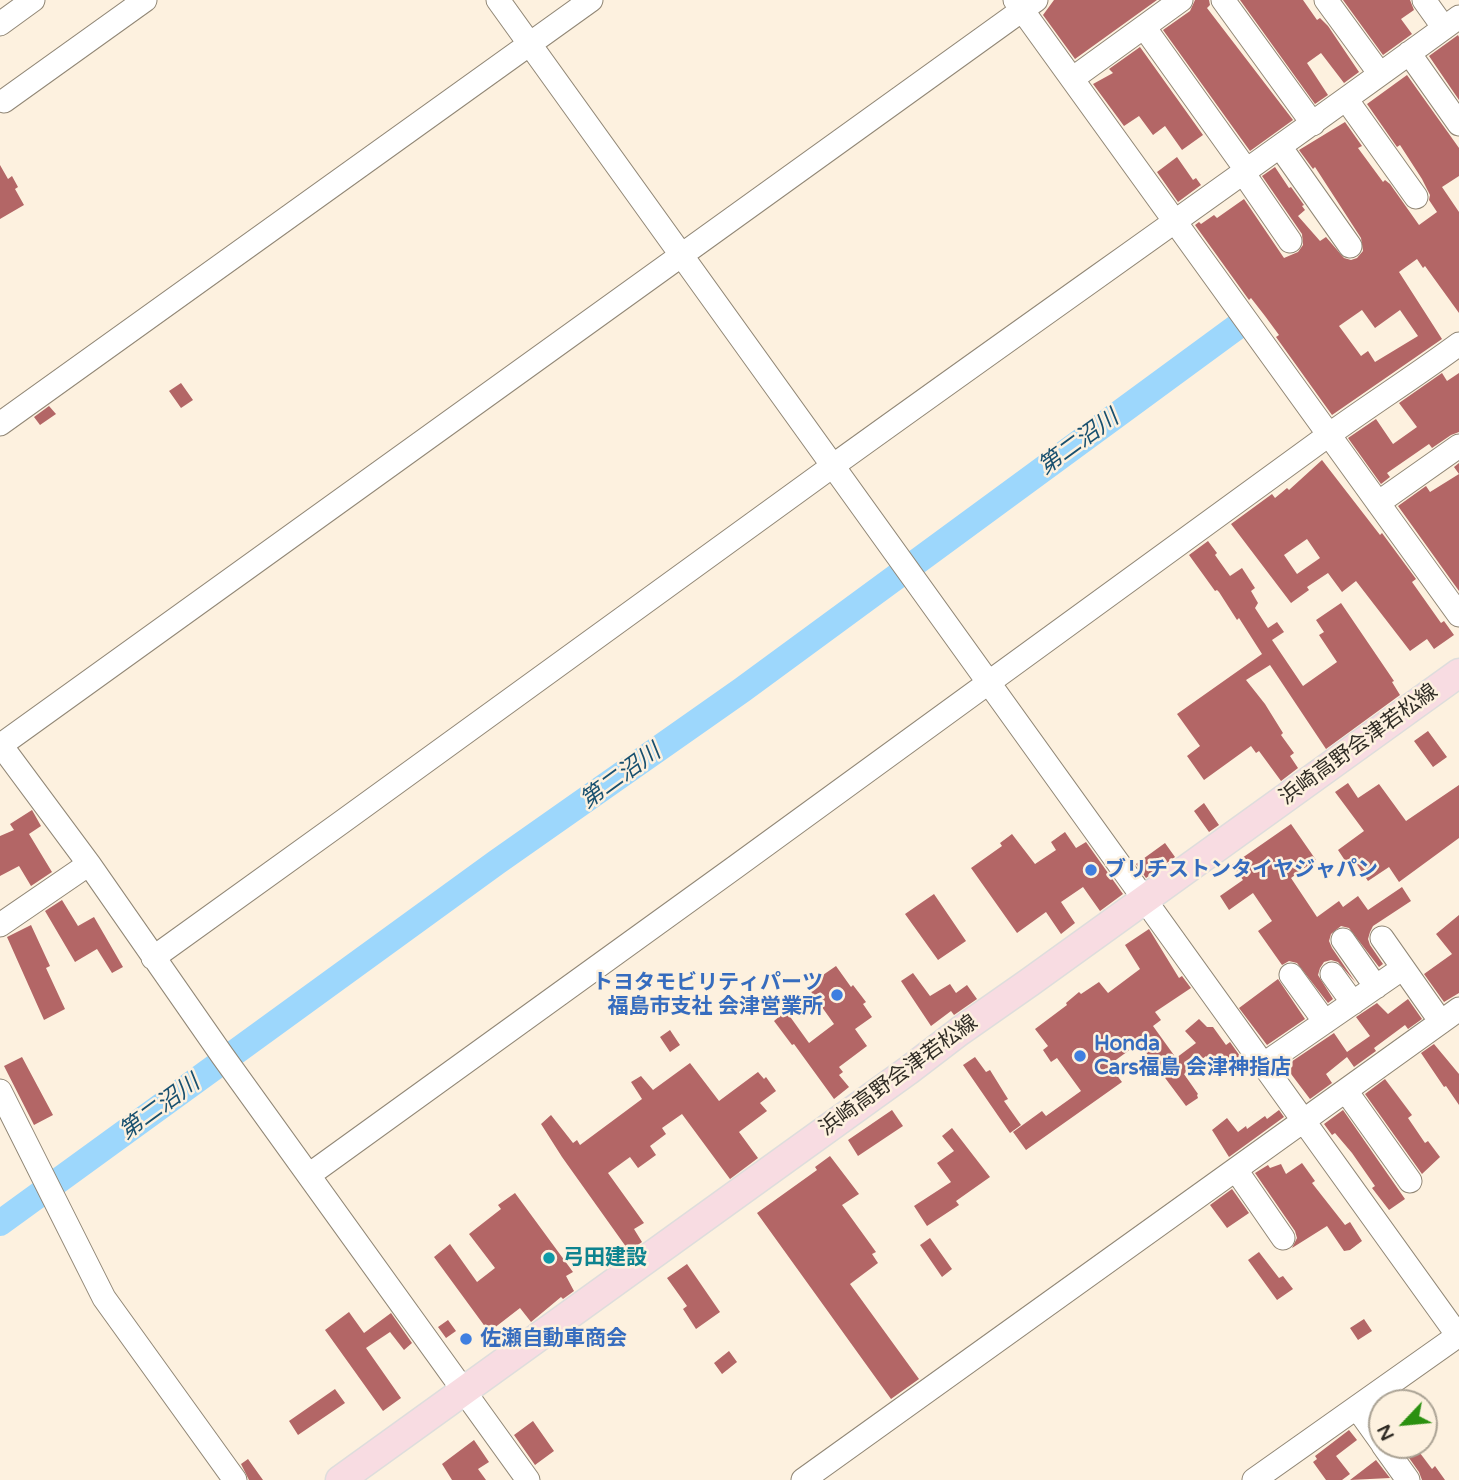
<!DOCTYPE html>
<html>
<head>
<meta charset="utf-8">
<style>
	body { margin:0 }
	#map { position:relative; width:1459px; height:1480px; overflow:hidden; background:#fdf1df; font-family:"Varela Round",sans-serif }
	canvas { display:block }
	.north { position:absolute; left:1368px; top:1389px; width:70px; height:70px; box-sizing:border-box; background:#fdf1df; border:2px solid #aba395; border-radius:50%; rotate:244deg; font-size:19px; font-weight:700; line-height:28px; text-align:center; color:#312d26 }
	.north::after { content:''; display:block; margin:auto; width:24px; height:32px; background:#2b9010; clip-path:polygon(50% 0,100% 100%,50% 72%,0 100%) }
</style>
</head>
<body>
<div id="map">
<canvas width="1459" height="1480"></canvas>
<div class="north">N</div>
</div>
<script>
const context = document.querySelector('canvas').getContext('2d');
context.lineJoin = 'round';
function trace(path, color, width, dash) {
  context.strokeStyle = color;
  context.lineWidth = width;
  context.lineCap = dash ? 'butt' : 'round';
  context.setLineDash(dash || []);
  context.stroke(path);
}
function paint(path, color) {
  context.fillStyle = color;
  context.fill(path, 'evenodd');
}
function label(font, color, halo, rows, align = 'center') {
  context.font = font + ' "Varela Round","Noto Sans JP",sans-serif';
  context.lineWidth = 5;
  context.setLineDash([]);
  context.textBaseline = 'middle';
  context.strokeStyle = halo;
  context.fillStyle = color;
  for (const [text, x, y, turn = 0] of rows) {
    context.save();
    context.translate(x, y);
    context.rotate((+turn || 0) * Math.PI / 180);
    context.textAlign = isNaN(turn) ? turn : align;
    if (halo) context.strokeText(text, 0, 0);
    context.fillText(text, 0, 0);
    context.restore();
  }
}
trace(new Path2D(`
	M0 1223 497 862 742 690 1238 326`), '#9dd7fc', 26);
paint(new Path2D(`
	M1054 0H1157L1075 59 1043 15Z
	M1195 0H1209L1210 5 1207 8 1293 120 1250 151 1163 30 1190 11Z
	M1240 0H1303L1317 20 1320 18 1328 26 1359 72 1344 83 1321 53 1307 63 1328 95 1315 104Z
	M1343 0H1410L1414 10 1401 19 1412 34 1383 55Z
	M1458 35 1459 37V100L1429 56Z
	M1140 47 1203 135 1182 150 1165 126 1153 135 1139 116 1124 126 1093 84 1113 73 1109 69Z
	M1407 75 1459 148V176L1442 187 1459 212V313L1425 266 1423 268 1417 259 1399 272 1442 339 1332 415 1276 337 1279 335 1265 316 1251 298 1249 300 1195 225 1199 222 1201 224 1214 215 1217 218 1244 199 1284 258 1298 252 1303 245 1302 234 1262 176 1275 167 1289 188 1291 187 1304 205 1302 206 1305 210 1298 216 1320 241 1326 237 1344 258 1351 260 1357 258 1363 251 1361 238 1315 167 1313 169 1299 150 1345 122 1362 146 1358 148 1383 182 1385 180 1390 184 1419 225 1437 212 1429 200 1430 195 1422 179 1400 145 1397 147 1367 104ZM1362 310 1375 328 1400 310 1418 336 1375 362 1368 351 1361 356 1339 326Z
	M1177 157 1193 180 1196 178 1201 185 1178 202 1157 172Z
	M0 165 8 179 12 176 18 187 15 189 24 205 0 219Z
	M1442 373 1447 381 1459 373V432L1451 435 1432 448 1429 444 1387 473 1390 477 1381 484 1348 438 1376 419 1393 444 1417 427 1399 403Z
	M181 383 193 400 181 408 169 391Z
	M49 406 56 414 40 425 34 417Z
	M1322 460 1380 535 1382 533 1416 579 1412 582 1441 623 1444 621 1454 635 1434 649 1427 639 1410 651 1356 581 1342 592 1328 573 1307 587 1309 590 1291 603 1231 524 1272 494 1275 498 1287 488 1289 490ZM1307 539 1320 558 1297 574 1284 555Z
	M1459 463V591L1398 506 1426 486 1430 492 1459 474 1454 467Z
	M1208 541 1217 553 1215 555 1230 576 1242 568 1255 588 1251 591 1258 603 1255 608 1268 628 1277 622 1284 632 1272 640 1303 686 1337 662 1319 635 1324 632 1316 620 1341 603 1394 681 1392 682 1400 695 1326 749 1270 665 1246 680 1265 704 1283 733 1281 735 1294 753 1290 756 1298 768 1281 781 1259 751 1256 753 1251 746 1204 780 1187 756 1200 746 1177 714 1262 654 1239 618 1237 620 1219 592 1217 590 1215 591 1189 555Z
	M1428 731 1447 757 1433 767 1414 741Z
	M1348 783 1358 798 1379 784 1406 821 1459 785V838L1399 882 1389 867 1368 881 1356 863 1350 868 1338 850 1364 831 1335 792Z
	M1204 803 1219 825 1209 832 1194 811Z
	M32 810 41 826 29 834 52 872 31 886 19 866 0 876V836L14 830 10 824Z
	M1291 824 1316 860 1291 878 1317 917 1339 901 1343 907 1358 896 1368 910 1402 887 1411 901 1373 926 1370 932 1368 939 1370 945 1383 964 1379 967 1349 928 1341 926 1331 934 1329 941 1332 948 1356 983 1338 962 1331 960 1324 962 1320 968 1318 975 1333 999 1328 1003 1297 963 1289 961 1282 965 1258 931 1272 921 1253 893 1229 910 1220 896 1243 880 1232 865Z
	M1065 832 1076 848 1086 842 1123 894 1100 911 1083 887 1061 902 1075 923 1061 934 1046 912 1017 933 971 868 1002 846 1000 843 1012 834 1035 864 1056 850 1051 842Z
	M1165 843 1175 857 1146 878 1136 864Z
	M934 894 966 941 938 960 905 914Z
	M62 900 78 926 94 917 123 967 112 973 97 949 75 962 45 911Z
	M1459 915V993L1444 1002 1424 974 1452 954 1436 934Z
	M31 925 50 966 46 968 65 1009 44 1020 7 937Z
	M1149 929 1179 978 1182 976 1191 988 1155 1012 1161 1020 1153 1026 1176 1058 1196 1043 1185 1031 1199 1019 1207 1027H1213L1226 1045 1230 1042 1240 1056 1218 1072 1206 1056 1184 1074 1198 1094 1197 1095 1198 1098 1186 1106 1139 1043 1109 1065 1122 1082 1026 1150 1013 1132 1042 1111 1046 1116 1081 1091 1057 1058 1051 1062 1043 1050 1048 1046 1035 1029 1067 1005 1066 1003 1079 992 1081 994 1099 982 1108 993 1140 969 1125 945Z
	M836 966 851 987 853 985 866 1002 863 1004 872 1017 855 1029 867 1046 839 1067 843 1072 839 1075 849 1087 834 1099 794 1044 792 1045 774 1021 786 1011 809 1043 834 1024 807 986Z
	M913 973 930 996 950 984 956 993 967 985 977 999 954 1015 951 1011 931 1026 901 981Z
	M1278 979 1305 1019 1267 1045 1239 1008Z
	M1408 999 1422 1019 1408 1029 1405 1025 1374 1048 1376 1051 1354 1067 1347 1057 1326 1074 1332 1083 1310 1099 1285 1066 1334 1033 1347 1052 1370 1036 1356 1017 1377 1003 1388 1014Z
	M670 1030 680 1045 670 1052 660 1037Z
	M1434 1044 1459 1074V1105L1446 1086 1444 1087 1421 1053Z
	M22 1057 53 1115 34 1125 4 1066Z
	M975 1057 986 1072 990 1070 1008 1099 1004 1101 1021 1125 1010 1133 963 1065Z
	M690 1063 719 1101 758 1072 764 1079 766 1077 776 1091 760 1103 767 1111 739 1132 758 1158 730 1179 682 1114 662 1128 666 1134 650 1146 656 1155 638 1168 630 1157 608 1173 644 1223 634 1229 642 1242 629 1251 562 1157 541 1124 551 1115 573 1143 577 1140 580 1145 642 1099 631 1082 641 1076 653 1090Z
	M1385 1079 1412 1115 1408 1118 1425 1143 1428 1141 1440 1157 1422 1174 1365 1094Z
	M892 1110 903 1126 858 1156 848 1140Z
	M1279 1110 1284 1117 1229 1157 1212 1130 1227 1118 1238 1132 1246 1126 1247 1129 1265 1116 1267 1119Z
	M1343 1110 1405 1199 1389 1210 1372 1188 1375 1186 1352 1153 1335 1133 1332 1135 1324 1124Z
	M952 1128 990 1177 956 1201 959 1205 927 1226 914 1206 951 1182 937 1163 954 1151 942 1136Z
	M830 1156 859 1194 842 1205 876 1252 872 1254 878 1263 850 1284 919 1379 891 1399 757 1213 817 1170 815 1167Z
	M1302 1163 1315 1181 1312 1183 1345 1225 1350 1222 1362 1241 1350 1250 1344 1251 1327 1226 1292 1248 1297 1238 1295 1231 1255 1173 1268 1165 1270 1168 1281 1164 1286 1174Z
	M1232 1189 1249 1213 1227 1228 1210 1205Z
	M515 1193 573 1272 566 1276 574 1291 563 1299 561 1297 531 1322 520 1308 489 1332 434 1257 450 1244 477 1282 495 1268 469 1234 501 1209 498 1205Z
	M930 1238 952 1269 942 1277 920 1245Z
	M1259 1252 1279 1278 1283 1276 1293 1289 1277 1300 1248 1260Z
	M687 1264 720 1312 696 1329 683 1309 687 1306 667 1278Z
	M349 1312 364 1333 391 1313 412 1343 404 1350 390 1332 366 1348 401 1398 383 1411 325 1330Z
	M1364 1319 1372 1331 1358 1340 1350 1328Z
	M448 1320 456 1331 446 1338 438 1327Z
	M729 1351 737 1362 722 1374 714 1363Z
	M335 1389 345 1403 298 1435 289 1421Z
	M533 1421 554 1451 535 1465 514 1435Z
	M1349 1430 1357 1440 1336 1456 1350 1474 1342 1480H1326L1313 1462 1317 1459 1315 1456Z
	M474 1440 489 1462 478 1469 486 1480H452L442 1464Z
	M1400 1445H1414L1432 1469 1435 1466 1445 1480H1422L1419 1472Z
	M248 1459 263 1480H249L241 1464Z
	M1376 1460 1390 1478 1350 1480Z`), '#b36666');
const minor = new Path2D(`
	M498 0 1459 1337
	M1015 0 1459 615
	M1223 0 1313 124
	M1326 0 1380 74
	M1424 0 1444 28
	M0 24 33 0
	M1144 27 1247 171
	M1409 53 1459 124
	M1072 79 1181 0
	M1346 99 1416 197
	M4 101 145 0
	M1281 148 1350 246
	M1244 174 1290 241
	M0 424 591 0
	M1378 503 1459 446
	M0 744 89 864 222 1055 528 1480
	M1 745 1036 0
	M0 925 89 864
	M1382 938 1441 1022
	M1343 940 1376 987
	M153 958C381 795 607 629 834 465 1042 315 1252 168 1459 17
	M1332 974 1353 1003
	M1291 975 1325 1022
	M1264 1064 1403 968
	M0 1091 104 1298 235 1480
	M1346 1091 1410 1181
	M1236 1170 1283 1238
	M309 1175C646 931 984 689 1319 442 1365 408 1413 378 1459 344
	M1357 1408 1382 1443
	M1383 1445 1408 1480
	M803 1480 1459 1009
	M1254 1480 1459 1335`);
const major = new Path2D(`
	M340 1480 909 1070 960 1031 1030 982 1459 673`);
trace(minor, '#918776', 25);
trace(major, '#dedddc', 31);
trace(minor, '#fff', 23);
trace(major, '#f8dce2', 28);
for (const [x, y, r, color] of [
	[1091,870,7,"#3f7fe0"],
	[837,995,7,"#3f7fe0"],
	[1080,1056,7,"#3f7fe0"],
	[549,1258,7,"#0f9aa8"],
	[466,1339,7,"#3f7fe0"]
]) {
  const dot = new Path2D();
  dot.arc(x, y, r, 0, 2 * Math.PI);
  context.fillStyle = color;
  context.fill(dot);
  trace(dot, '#fdf1df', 2.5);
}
label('21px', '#312d26', '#fdf1df', [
	["浜崎高野会津若松線",1359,745,-36],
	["浜崎高野会津若松線",899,1076,-36]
]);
label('bold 21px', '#366cbe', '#fdf1df', [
	["ブリチストンタイヤジャパン",1105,870],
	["トヨタモビリティパーツ",823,983,"right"],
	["福島市支社 会津営業所",823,1007,"right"],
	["Honda",1094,1044],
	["Cars福島 会津神指店",1094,1068],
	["佐瀬自動車商会",480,1339]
], 'left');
label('bold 21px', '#0d838f', '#fdf1df', [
	["弓田建設",563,1258]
], 'left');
label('italic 23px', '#18506f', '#fdf1df', [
	["第二沼川",1079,443,-36],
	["第二沼川",621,777,-36],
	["第二沼川",160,1108,-36]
]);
</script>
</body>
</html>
